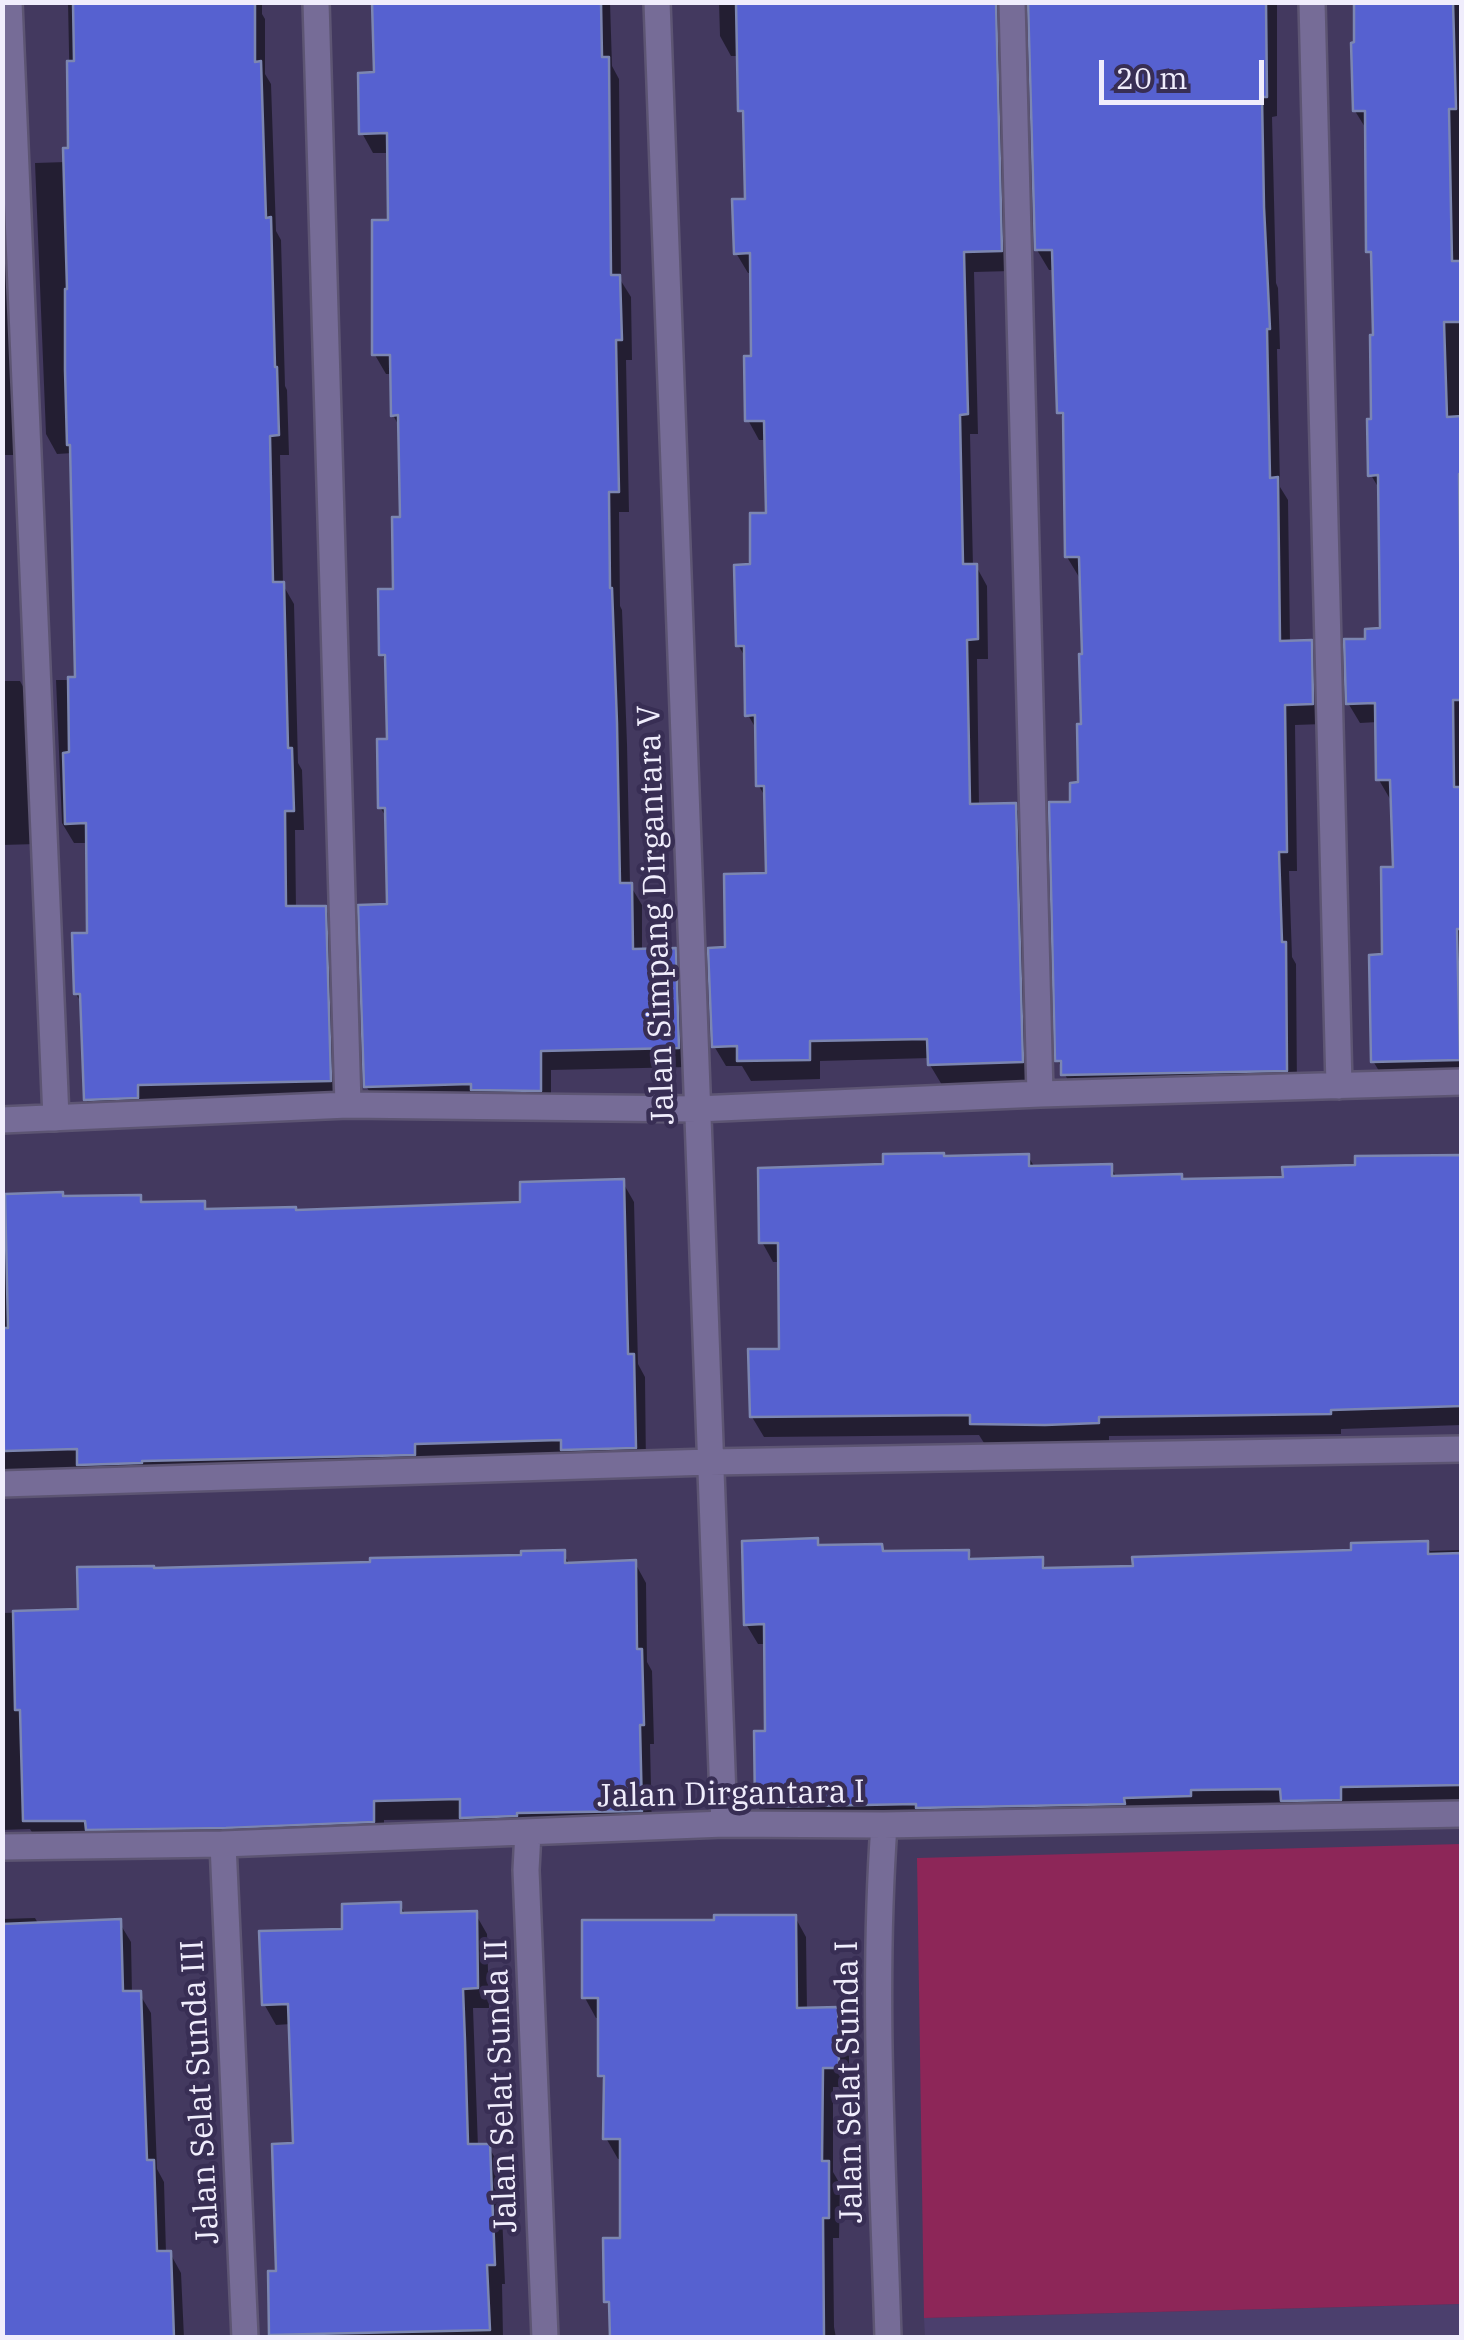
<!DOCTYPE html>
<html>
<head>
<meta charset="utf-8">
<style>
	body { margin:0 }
	#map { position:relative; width:1464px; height:2340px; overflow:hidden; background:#43395f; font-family:"IBM Plex Serif",serif }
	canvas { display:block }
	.frame { position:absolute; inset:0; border:5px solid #f0edfc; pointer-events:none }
	.scale { position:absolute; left:1099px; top:60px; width:165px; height:45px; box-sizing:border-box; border:5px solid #f0edfc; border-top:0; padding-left:12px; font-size:30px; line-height:35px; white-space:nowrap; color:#f0edfc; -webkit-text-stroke:8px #382e54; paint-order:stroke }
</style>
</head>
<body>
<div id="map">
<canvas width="1464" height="2340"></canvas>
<div class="frame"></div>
<div class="scale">20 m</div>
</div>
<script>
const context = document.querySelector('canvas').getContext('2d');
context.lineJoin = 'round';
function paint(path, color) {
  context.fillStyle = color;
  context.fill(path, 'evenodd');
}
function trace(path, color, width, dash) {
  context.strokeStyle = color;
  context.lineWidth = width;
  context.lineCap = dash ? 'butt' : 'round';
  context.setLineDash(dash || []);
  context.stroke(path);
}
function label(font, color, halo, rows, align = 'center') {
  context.font = font + ' "IBM Plex Serif",serif';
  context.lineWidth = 9;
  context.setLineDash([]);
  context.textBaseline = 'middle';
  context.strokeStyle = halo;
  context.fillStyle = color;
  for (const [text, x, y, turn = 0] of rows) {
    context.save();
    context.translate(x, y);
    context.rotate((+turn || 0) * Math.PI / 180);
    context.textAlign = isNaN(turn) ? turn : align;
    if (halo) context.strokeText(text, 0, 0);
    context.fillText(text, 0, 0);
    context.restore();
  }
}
paint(new Path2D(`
	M1461 2304 1462 2337 925 2338 924 2318Z`), '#4b3f6d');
paint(new Path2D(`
	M1461 1844V2304L924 2318 917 1858Z`), '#8d2658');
paint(new Path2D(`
	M68 2H262V14L265 19V74L271 84 276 231 281 240 285 386 287 390 289 455H280L283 585 294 604 298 763 302 770 304 830H295L296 909 325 908 336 928 341 1100 98 1119 86 1100 83 1006 76 994 89 935V843H74L62 823 56 680H78L73 453 57 454 46 434 35 163 66 162 71 151Z
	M374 2H610L612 66 619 79 621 281 631 297 632 360H626L629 512H619L620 606 622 610 627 744 630 885 642 905V952L674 951 686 971 689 1067 551 1070V1110L378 1106 366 1086 389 907 388 820 380 807 389 742 388 665 382 655 396 592 402 519 400 428 393 415 392 374H386L375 355 391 222 390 153H373L362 133 376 75Z
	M719 2H1277V116L1272 117 1276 283 1278 288 1280 349H1277L1280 487 1288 500 1290 643H1310L1322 663 1323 724 1295 725 1297 871H1289L1292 957 1296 964 1297 1090 1075 1094 1058 1061 1073 804 1080 785 1083 726 1082 577H1079L1067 557 1066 423 1060 413 1055 270H1049L1037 250 1031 8 1025 5 1014 8 1012 271 974 272 978 434H970L973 567 976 566 987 586 988 659H977L979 806H1015L1026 825 1033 1082 942 1085 930 1065V1058L820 1061V1079L751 1081 742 1066H726L714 1046 728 950 769 875 767 800 759 786 758 732 748 715 747 660 738 645 753 567 769 515 767 440H759L748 420 754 358 753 273H748L736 253 747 202 746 120 740 110 739 56H731L720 36Z
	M1356 2H1462V1080L1385 1081 1373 1061 1395 869 1393 799H1390L1379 780 1378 722 1360 723 1348 703 1368 641 1382 631 1381 492 1371 475 1375 338 1374 260 1369 251 1368 132 1355 111Z
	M2 172 10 184 21 455H2Z
	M2 681H20L31 701 37 844 2 845Z
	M2 1018 5 1126 2 1127Z
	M1028 1156 1035 1168 1110 1166 1117 1178 1184 1182 1285 1179 1358 1168 1462 1157V1425L1341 1429V1434L1109 1436V1442L1057 1444 984 1443 979 1435 764 1437 752 1417 782 1351 781 1262H773L762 1242 886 1167 944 1158Z
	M622 1181 634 1202 638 1364 645 1377 646 1468 2 1492V1197L62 1195 64 1198 139 1197 143 1204H204L208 1211 296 1212 523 1204Z
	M817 1541 821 1547 881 1546 885 1554 968 1552 973 1561 1041 1560 1048 1571 1135 1569 1354 1552 1426 1544 1430 1551 1462 1550V1817L769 1827 758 1807 768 1733 766 1644H758L746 1624Z
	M563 1553 570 1565 635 1563 646 1583 647 1662 652 1671 654 1744H650L652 1830 474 1838 463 1819 384 1820V1841H37L30 1829 2 1830V1613L80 1611 152 1568 523 1558Z
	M400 1904 406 1916 475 1913 487 1934 489 2008H473L478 2147 488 2146 500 2166 505 2284H502L503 2338H273L272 2335 279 2274 296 2146 291 2024 276 2025 264 2004 345 1931Z
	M795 1917 806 1937 807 2010H837L849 2030V2087H833V2172L840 2184 839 2238H833L834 2327 836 2338H612V2311L606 2301 622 2241V2159H618L606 2138V2085L601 2075 600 2018H596L585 1998 716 1922Z
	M35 1918 39 1925 119 1922 131 1942 132 1994 139 1993 151 2013 157 2169 164 2182 166 2253H170L181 2273 184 2338H2V1919Z`), '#0007');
const building = new Path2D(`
	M73 2H255V62L261 61 266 218 271 217 275 367H277L279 435 270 436 273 582H284L288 748H292L294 811H285L286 906H326L331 1081 138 1085V1098L84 1100 80 994H74L72 933H87L86 823 65 824 63 753 69 752 68 677H75L70 445H67L65 370V289H67L63 148H68L67 61H74Z
	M372 2H601L602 57H609L611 275H620L622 340H616L619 492H609L610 588H612L617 723 620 883H632L633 949 676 948 679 1048 541 1051V1091L471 1090V1084L364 1087 358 905 387 904 385 808H378L377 739H387L385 655H379L378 589H393L392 517H400L398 415 391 416 390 355H372V220H388L387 133 359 134 358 73 374 72Z
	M736 2H996L1002 251 964 252 968 414 960 415 963 564H977L978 639 967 640 970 804 1016 803 1023 1062 928 1065 927 1039 810 1041V1060L737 1061V1046L712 1047 708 948 725 947 724 874 766 873 764 786H756L755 715 745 716 744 646H736L734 565 750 564V513H766L764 421H745L744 356H751L750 253 734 254 732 199H745L743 111H738Z
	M1028 2H1266L1267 97H1262L1264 207 1270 329H1267L1270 478 1278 477 1280 641 1312 640 1313 704 1285 705 1287 852H1279L1282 942H1286L1287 1071 1061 1075V1061H1055L1049 802H1070V783L1078 782 1077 724H1081L1079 654H1082L1079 557H1065L1063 413H1057L1052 250H1035Z
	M1354 2H1453L1456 109H1449L1452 261H1462V322H1444L1447 417 1462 416V474H1459L1462 700H1453L1454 787H1462V929H1457L1460 1060 1371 1062 1369 955 1382 954 1381 867H1393L1390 780H1376L1375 703 1346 704 1344 639H1365V629L1380 628 1378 475 1368 476 1367 419H1371L1370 335H1373L1371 252H1366L1365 111H1353L1351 43 1354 42Z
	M944 1153V1156L1029 1154V1166L1112 1164V1176L1182 1174V1179L1283 1177 1282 1167 1355 1165V1156L1462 1155V1406L1331 1410V1414L1099 1417V1423L1045 1425 970 1424V1415L750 1417 748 1349H779L778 1243H759L758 1168 883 1164V1154Z
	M624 1179 628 1354H634L636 1448 561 1450V1440L415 1444V1455L142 1461V1463L77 1465V1449L4 1451 2 1328H8L5 1194 63 1192V1196L141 1195V1202L205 1201V1209L296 1207V1210L520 1202V1182Z
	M818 1538V1545L882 1544 883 1551 969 1550V1559L1043 1557V1568L1133 1566 1132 1557 1351 1550V1543L1428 1541V1554L1462 1553V1785L1341 1787V1800L1281 1801 1280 1789 1191 1790V1796L1124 1798 1125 1804 916 1808V1804L755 1807 754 1731H765L764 1624 744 1625 742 1541Z
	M565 1550V1563L636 1560 637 1649H642L644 1725H640L642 1811 517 1813V1816L460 1818V1799L374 1801V1822L226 1828 86 1830 85 1821H23L20 1710H15L13 1611 78 1609 77 1567 154 1566V1568L370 1562V1558L521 1555V1551Z
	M401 1902V1913L477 1911 478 1988 463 1989 465 2041 468 2144H490L495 2265H487L490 2330 269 2335 268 2271H276L272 2144 293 2143 288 2004 262 2005 259 1931 342 1929V1904Z
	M714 1915H796L797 2008 838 2007 839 2068H823L822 2161H829V2218H823L824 2338H610L609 2302H604L603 2238H620V2139H603L604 2076H598V1998H582V1920H714Z
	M121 1919 123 1991H141L147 2160H154L157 2251H171L174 2338H2V1924Z`);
paint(building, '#5661d0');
trace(building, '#7c86b1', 2.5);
const street = new Path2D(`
	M9 2 56 1118
	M316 2 348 1105
	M657 2 724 1824
	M1012 2 1040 1094
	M1312 2 1339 1086
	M2 1120 348 1105 697 1109 1040 1094 1462 1082
	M2 1484 710 1462 1462 1449
	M884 1825C872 1995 883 2167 888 2338
	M528 1832 526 1870 545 2338
	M223 1844 245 2338
	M2 1847 223 1844 724 1824 884 1825 1462 1814`);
trace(street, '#5d5573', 30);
trace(street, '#766c97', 25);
label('32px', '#f0edfc', '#382e54', [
	["Jalan Simpang Dirgantara V",657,915,-92],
	["Jalan Dirgantara I",731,1795,-1],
	["Jalan Selat Sunda I",850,2082,-91],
	["Jalan Selat Sunda II",502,2086,-92],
	["Jalan Selat Sunda III",201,2092,-93]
]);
</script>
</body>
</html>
